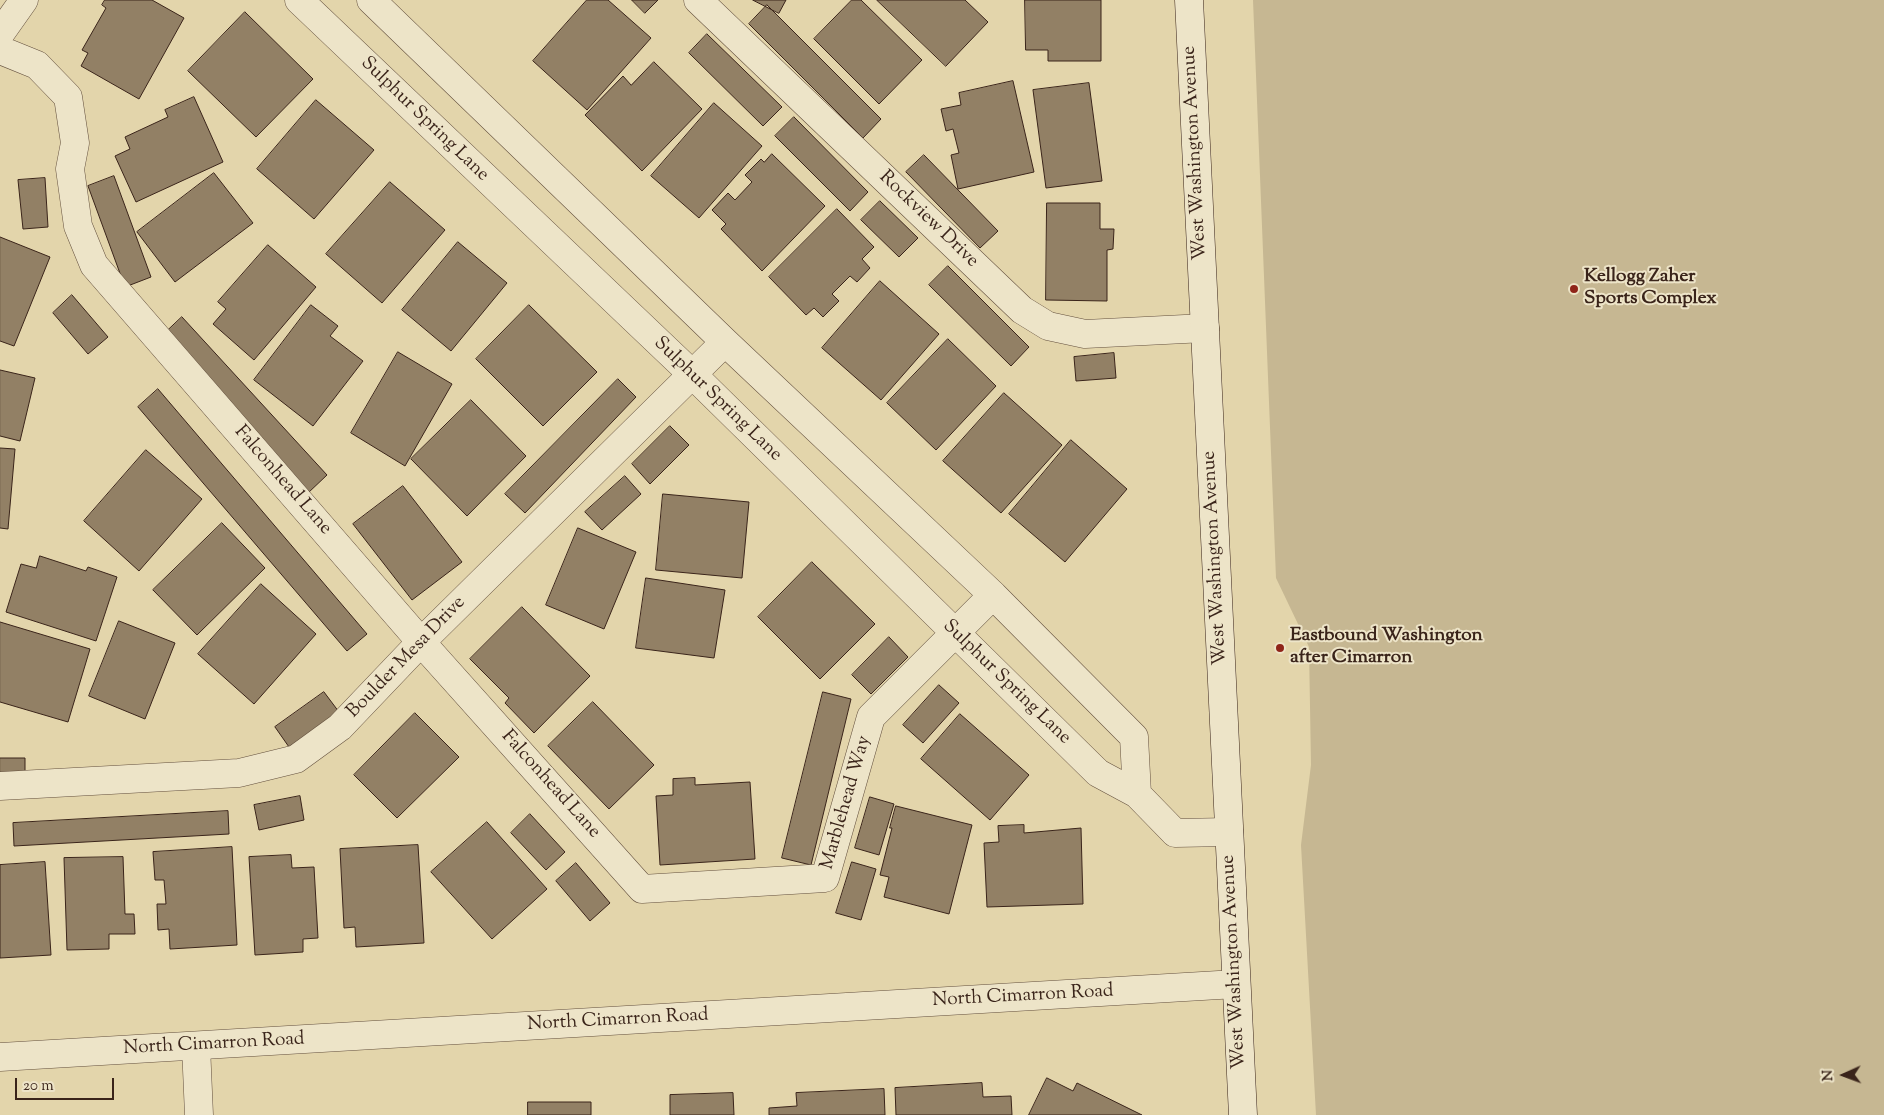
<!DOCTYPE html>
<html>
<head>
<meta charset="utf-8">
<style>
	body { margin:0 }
	#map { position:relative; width:1884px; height:1115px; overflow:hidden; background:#e3d5ab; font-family:"Sorts Mill Goudy",serif }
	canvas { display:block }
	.north { position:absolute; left:1819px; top:1050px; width:50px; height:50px; -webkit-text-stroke:4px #ede4c8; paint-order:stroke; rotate:268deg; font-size:14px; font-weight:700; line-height:20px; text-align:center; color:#3a241a }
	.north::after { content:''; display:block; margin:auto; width:18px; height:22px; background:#3a241a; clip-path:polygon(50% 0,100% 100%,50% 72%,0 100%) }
	.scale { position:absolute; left:15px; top:1078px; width:99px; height:22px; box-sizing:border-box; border:2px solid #3a241a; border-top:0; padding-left:6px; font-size:15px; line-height:18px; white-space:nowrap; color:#3a241a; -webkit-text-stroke:4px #ede4c8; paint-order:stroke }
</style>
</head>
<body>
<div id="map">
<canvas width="1884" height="1115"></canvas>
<div class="north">N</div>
<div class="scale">20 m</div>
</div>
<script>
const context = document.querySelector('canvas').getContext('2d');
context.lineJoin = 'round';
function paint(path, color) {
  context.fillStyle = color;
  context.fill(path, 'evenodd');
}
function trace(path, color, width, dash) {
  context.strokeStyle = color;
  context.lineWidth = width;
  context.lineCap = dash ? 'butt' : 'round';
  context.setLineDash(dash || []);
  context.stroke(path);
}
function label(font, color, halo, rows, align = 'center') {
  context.font = font + ' "Sorts Mill Goudy",serif';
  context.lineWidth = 4;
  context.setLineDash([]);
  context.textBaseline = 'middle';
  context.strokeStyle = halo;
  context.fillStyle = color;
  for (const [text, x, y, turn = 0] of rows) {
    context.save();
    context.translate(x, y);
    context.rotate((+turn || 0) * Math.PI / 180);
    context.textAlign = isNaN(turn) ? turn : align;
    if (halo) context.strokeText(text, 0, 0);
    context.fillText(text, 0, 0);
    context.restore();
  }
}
paint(new Path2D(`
	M1253 0H1884V1115H1316L1301 845 1311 765 1309 647 1276 578Z`), '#c6b792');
const building = new Path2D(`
	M105 0H152L184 18 139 99 81 66 88 53 82 50 106 8 102 5Z
	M587 0H608L651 38 587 110 533 61Z
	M632 0H658L645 13Z
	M753 0H786L779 13Z
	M852 0H861L922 60 879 104 814 39Z
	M877 0H965L988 22 946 66Z
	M1025 0H1101V61H1048V50H1026Z
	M767 5 881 119 863 138 749 24Z
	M245 12 313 79 256 137 188 71Z
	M707 34 782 107 763 126 689 53Z
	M654 62 702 109 642 171 585 115 623 76 631 85Z
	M1013 81 1034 172 958 189 951 155 959 153 953 129 946 131 941 109 961 105 959 93Z
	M1089 83 1102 181 1046 188 1033 90Z
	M194 97 223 162 136 202 115 156 130 149 125 137 168 117 165 110Z
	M316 100 374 150 314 219 257 169Z
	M714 103 762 146 699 218 651 176Z
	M794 117 868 192 850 211 775 136Z
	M772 154 825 206 762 271 721 229 726 224 712 210 728 193 735 200 752 182 745 175 761 159 764 162Z
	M924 155 998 231 980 248 906 172Z
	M214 173 253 223 175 282 137 232Z
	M114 176 151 277 125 287 88 186Z
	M45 178 48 227 23 229 18 180Z
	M390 182 445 230 382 303 326 254Z
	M880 201 918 238 899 257 861 220Z
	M1047 203H1100V229H1114L1113 249 1107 250V301L1046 300Z
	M837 209 874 247 862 259 870 268 857 282 850 276 832 294 839 301 823 317 814 308 806 315 769 277Z
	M0 237 50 257 14 346 0 341Z
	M458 242 507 283 451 351 402 310Z
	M268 245 316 287 254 360 213 324 226 309 218 302Z
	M948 266 1029 347 1011 366 929 285Z
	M880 281 939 334 881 400 822 348Z
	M72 295 108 337 88 354 53 313Z
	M311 305 338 326 330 336 363 361 313 426 254 380Z
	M529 305 597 372 543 426 476 359Z
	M182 317 327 475 308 493 163 335Z
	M948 339 996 386 936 450 887 403Z
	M398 352 452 384 405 466 351 433Z
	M1114 353 1116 378 1076 381 1074 357Z
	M0 370 35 378 20 441 0 436Z
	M618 379 636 397 525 513 505 494Z
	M158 389 367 634 347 651 138 407Z
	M1004 393 1062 445 1001 513 943 461Z
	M471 400 526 456 467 516 411 459Z
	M670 426 689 445 650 484 632 464Z
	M1071 440 1127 489 1065 562 1009 514Z
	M0 448 15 449 8 529 0 528Z
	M146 450 202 499 139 571 84 521Z
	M625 476 641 494 602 530 585 512Z
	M403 486 462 562 412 600 353 524Z
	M663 494 749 502 742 578 656 570Z
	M222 523 265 568 197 635 153 590Z
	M578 528 636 552 604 629 546 605Z
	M40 556 86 571 88 567 117 577 96 641 6 612 21 564 36 568Z
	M812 562 875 624 820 679 758 617Z
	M646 578 725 590 714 658 636 648Z
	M261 584 316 634 254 704 198 654Z
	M522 607 590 676 534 733 505 703 509 698 470 659Z
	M119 621 175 643 145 719 89 696Z
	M0 622 90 649 68 722 0 702Z
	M889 637 908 657 871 694 852 675Z
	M939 685 959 703 923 743 903 725Z
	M324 692 339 712 289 747 275 727Z
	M823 692 851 699 811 865 782 858Z
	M593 702 654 765 609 809 548 746Z
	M415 713 459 757 397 818 354 775Z
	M960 714 1029 775 990 820 921 759Z
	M0 758H25V776H0Z
	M695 778V785L750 782 755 859 660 865 656 796 673 795V779Z
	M300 796 304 820 259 830 254 805Z
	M870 797 894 804 879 855 855 848Z
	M896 806 972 825 949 914 884 897 889 877 880 875 892 828H890Z
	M228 811 229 834 14 846 13 823Z
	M530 814 565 852 546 870 511 833Z
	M487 822 547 889 492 939 431 872Z
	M1024 825V833L1081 828 1083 904 987 907 984 843 999 842 998 826Z
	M418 845 424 943 356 947 355 927 344 928 340 849Z
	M232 847 237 945 170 949 169 929 158 930 157 904H166L164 880H155L153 852Z
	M291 855 292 868 314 867 318 938 303 939V952L255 955 249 857Z
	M123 857 125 914H134L135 934H109V949L67 950 64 858Z
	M45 862 51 955 0 958V865Z
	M852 862 876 869 861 920 836 913Z
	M576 863 610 903 590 921 556 881Z
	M1047 1078 1073 1091 1077 1083 1142 1115H1029Z
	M982 1083 983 1097 1011 1096 1012 1115H896L895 1088Z
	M884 1089 885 1115H769V1108L797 1106 796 1093Z
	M733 1093 734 1115H670V1095Z
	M528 1102H591V1115H528Z`);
paint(building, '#928065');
trace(building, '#3a241a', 1);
const minor = new Path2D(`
	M299 0 692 374 1098 773 1137 794 1175 833 1229 832
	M371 0 725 342 993 595 1134 737 1137 794
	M698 0 1022 310 1048 326 1085 334 1205 328
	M0 34 24 0
	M0 50 37 65 68 97 75 143 70 169 78 226 94 265 421 642 642 889 825 878 871 717 993 595
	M0 786 239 773 296 759 340 727 421 642 725 342
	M196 1046 199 1115`);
const tertiary = new Path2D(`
	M0 1057 1236 984`);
const secondary = new Path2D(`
	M1189 0 1243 1115`);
trace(minor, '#64503e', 29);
trace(tertiary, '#64503e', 29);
trace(secondary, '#3a241a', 29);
trace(minor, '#ede4c8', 28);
trace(tertiary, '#ede4c8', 28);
trace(secondary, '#ede4c8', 28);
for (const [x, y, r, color] of [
	[1574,289,5,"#8f2418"],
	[1280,648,5,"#8f2418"]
]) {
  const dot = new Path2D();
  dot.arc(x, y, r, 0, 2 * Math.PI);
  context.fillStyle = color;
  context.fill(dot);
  trace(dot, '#ede4c8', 2);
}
label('19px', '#3a241a', '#ede4c8', [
	["Sulphur Spring Lane",424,120,44],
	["West Washington Avenue",1196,153,-93],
	["Rockview Drive",928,220,44],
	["Sulphur Spring Lane",717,400,44],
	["Falconhead Lane",282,481,49],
	["West Washington Avenue",1216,558,-93],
	["Boulder Mesa Drive",407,658,-46],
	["Sulphur Spring Lane",1006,683,44],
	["Falconhead Lane",550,785,48],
	["Marblehead Way",847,803,-74],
	["West Washington Avenue",1235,962,-93],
	["North Cimarron Road",1023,997,-3],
	["North Cimarron Road",618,1021,-3],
	["North Cimarron Road",214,1045,-3]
]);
label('bold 19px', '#3a241a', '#ede4c8', [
	["Kellogg Zaher",1584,278],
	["Sports Complex",1584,300],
	["Eastbound Washington",1290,637],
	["after Cimarron",1290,659]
], 'left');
</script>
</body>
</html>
